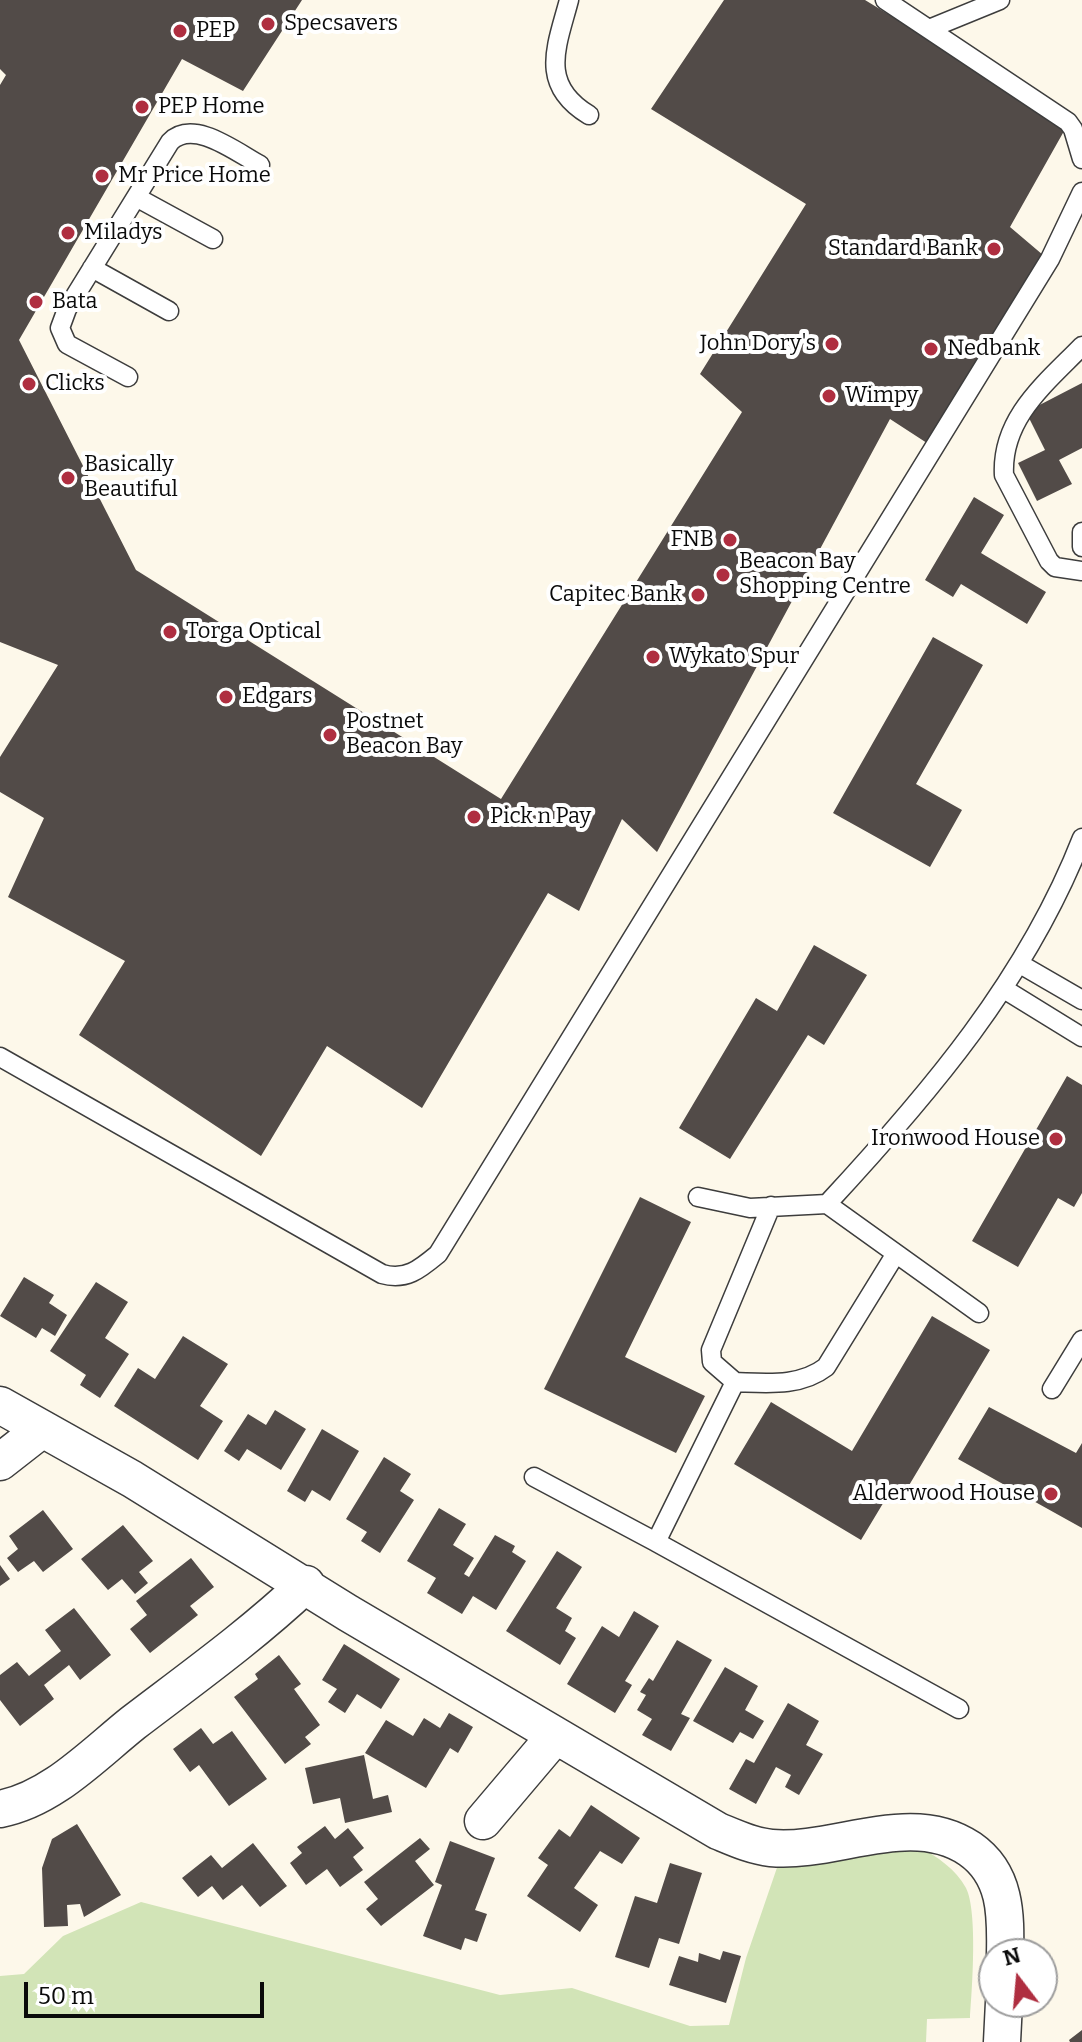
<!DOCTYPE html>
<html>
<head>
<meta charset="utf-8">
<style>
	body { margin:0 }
	#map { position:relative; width:1082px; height:2042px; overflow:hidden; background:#fdf8ea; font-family:Bitter,serif }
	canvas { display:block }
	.north { position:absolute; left:978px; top:1938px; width:80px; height:80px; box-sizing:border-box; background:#fff; border:2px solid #9d9d9d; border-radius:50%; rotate:344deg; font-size:22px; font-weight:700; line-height:32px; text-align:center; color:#0a0a0a }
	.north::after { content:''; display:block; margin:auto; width:28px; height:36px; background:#af2e40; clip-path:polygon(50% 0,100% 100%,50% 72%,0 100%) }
	.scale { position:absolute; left:24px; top:1982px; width:240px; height:36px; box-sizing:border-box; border:4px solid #0a0a0a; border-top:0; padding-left:10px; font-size:24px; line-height:28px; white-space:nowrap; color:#0a0a0a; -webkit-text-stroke:6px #fff; paint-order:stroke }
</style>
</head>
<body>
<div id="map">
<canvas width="1082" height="2042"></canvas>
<div class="north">N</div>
<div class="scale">50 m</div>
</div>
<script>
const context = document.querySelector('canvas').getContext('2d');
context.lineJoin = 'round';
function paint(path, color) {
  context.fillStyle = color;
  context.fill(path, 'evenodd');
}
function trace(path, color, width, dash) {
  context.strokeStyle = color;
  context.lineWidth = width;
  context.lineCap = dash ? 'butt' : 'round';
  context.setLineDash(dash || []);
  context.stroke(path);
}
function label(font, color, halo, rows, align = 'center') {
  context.font = font + ' Bitter,serif';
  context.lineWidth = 8;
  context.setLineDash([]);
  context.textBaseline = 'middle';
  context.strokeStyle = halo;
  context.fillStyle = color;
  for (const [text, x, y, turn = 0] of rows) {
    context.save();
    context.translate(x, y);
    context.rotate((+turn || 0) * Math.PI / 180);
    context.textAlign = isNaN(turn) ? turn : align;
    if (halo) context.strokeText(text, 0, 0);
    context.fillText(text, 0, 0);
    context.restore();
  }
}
paint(new Path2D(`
	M920 1847C937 1857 956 1869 966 1888 978 1912 972 1990 970 2018L927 2019 926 2042H0V1976L24 1974 63 1936 141 1902 500 1995 572 1988 690 2026 729 2025 746 1958 781 1856Z`), '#d2e4b7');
paint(new Path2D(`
	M0 0H302L243 91 182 59 19 340 136 570 501 799 742 412 700 374 806 204 651 109 724 0H865L1068 124 1010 227 1043 255 930 445 890 419 657 852 622 819 579 911 548 893 422 1108 327 1046 261 1156 79 1035 125 961 8 897 44 818 0 792V757L58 665 0 642V85L6 75 0 69Z
	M1082 383V448L1059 460 1072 484 1037 501 1018 463 1045 450 1026 412Z
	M974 497 1004 515 981 553 1046 592 1027 624 961 584 953 597 925 580Z
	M933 637 983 665 916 784 962 810 930 867 833 813Z
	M814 945 867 975 824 1045 808 1035 730 1159 679 1128 756 998 777 1011Z
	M1067 1076 1082 1085V1193L1074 1207 1058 1198 1018 1267 972 1241Z
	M640 1197 691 1222 625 1357 705 1396 676 1453 544 1389Z
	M24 1277 54 1295 49 1303 67 1315 55 1336 42 1328 36 1338 0 1316Z
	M96 1282 128 1302 105 1338 129 1354 100 1398 80 1385 86 1375 50 1351Z
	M932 1316 990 1350 905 1492 894 1485 861 1540 734 1464 771 1402 852 1451Z
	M183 1336 228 1364 200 1406 223 1421 198 1460 114 1406 138 1368 155 1379Z
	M989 1407 1076 1453 1082 1443V1528L958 1459Z
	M275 1410 306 1429 281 1470 247 1449 239 1461 224 1451 248 1414 266 1425Z
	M322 1429 359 1451 330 1501 312 1490 305 1502 287 1491Z
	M384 1457 411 1474 400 1491 414 1500 380 1553 361 1541 367 1532 346 1519Z
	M439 1508 466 1524 453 1545 474 1558 464 1574 469 1577 495 1535 515 1546 512 1552 526 1561 496 1610 473 1596 462 1614 427 1593 436 1578 407 1561Z
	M43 1510 73 1549 43 1572 34 1561 18 1572 7 1558 18 1549 9 1536Z
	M123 1525 153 1561 139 1572 148 1583 135 1594 122 1579 108 1590 81 1559Z
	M557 1551 582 1567 556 1608 572 1618 565 1631 576 1638 560 1665 506 1631Z
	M191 1558 214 1587 190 1606 198 1615 150 1653 130 1629 147 1615 136 1601Z
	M0 1565 10 1579 0 1586Z
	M74 1608 111 1655 80 1680 69 1665 44 1685 54 1699 20 1726 0 1700V1675L17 1662 29 1676 61 1651 45 1630Z
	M634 1611 659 1626 625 1681 632 1685 615 1713 567 1684 602 1626 619 1637Z
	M677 1640 712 1660 681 1714 690 1718 671 1751 642 1735 652 1719 637 1710 646 1695 640 1692 649 1678 653 1681Z
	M344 1644 400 1679 381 1709 357 1694 345 1713 328 1702 337 1689 322 1680Z
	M279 1655 301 1684 294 1689 320 1725 305 1737 311 1744 285 1764 234 1697 258 1679 255 1674Z
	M725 1667 758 1686 745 1710 764 1721 753 1739 740 1732 733 1743 693 1721Z
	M788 1703 819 1721 806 1745 823 1754 799 1795 785 1787 791 1775 776 1767 756 1804 729 1789 746 1759 754 1763Z
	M449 1713 473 1727 458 1753 450 1748 426 1788 365 1753 386 1720 413 1736 424 1718 440 1728Z
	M201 1728 213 1744 232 1731 267 1779 229 1806 199 1765 190 1772 173 1749Z
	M364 1755 373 1799 388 1795 392 1812 345 1823 340 1798 313 1804 305 1768Z
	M591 1805 640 1838 622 1864 600 1851 574 1888 598 1905 580 1932 527 1896 548 1865 538 1858 559 1829 570 1837Z
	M77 1824 121 1895 84 1917 80 1904 67 1905 68 1926 44 1927 42 1868 52 1839Z
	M325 1826 335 1839 348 1828 364 1848 353 1857 363 1870 340 1887 327 1869 306 1885 290 1863 302 1853 297 1847Z
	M420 1838 430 1849 415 1861 434 1885 381 1926 366 1909 378 1899 364 1882Z
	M450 1841 495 1858 475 1910 487 1914 477 1942 465 1938 461 1950 423 1936 442 1885 435 1882Z
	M253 1843 287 1886 260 1907 242 1885 223 1900 212 1886 198 1897 182 1878 211 1855 222 1868Z
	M670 1863 702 1873 679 1944 659 1938 649 1968 615 1957 635 1896 657 1903Z
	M723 1951 741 1956 726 2003 669 1985 679 1956 698 1962 699 1953 720 1960Z
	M1082 2030V2042H1070L1069 2040Z`), '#524b48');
const service = new Path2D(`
	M569 0C557 46 538 84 589 115
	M885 0 1068 122 1073 129 1082 159
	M929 29 1000 0
	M136 197 213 239
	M92 268 169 311
	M1082 346C1046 383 1001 418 1004 475L1049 561 1055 567 1082 571
	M128 377 67 344 60 328 67 309 170 142C193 118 236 152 260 165
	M1082 532V547
	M1020 964 1082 1000
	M1004 989 1082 1037
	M0 1057 382 1274C406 1281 420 1269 438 1254L1050 259 1082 192
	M698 1197 750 1208 827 1204 979 1313
	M827 1204C929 1094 1027 979 1082 838
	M771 1206 711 1350 712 1362 735 1382C767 1383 800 1387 826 1367L895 1255
	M735 1382 656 1542 959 1709
	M1052 1389 1082 1340
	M534 1477 656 1542`);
const minor = new Path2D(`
	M0 1405 132 1479 348 1613 718 1831C735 1838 752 1846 771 1848 835 1854 911 1809 970 1849 1006 1874 1006 1914 1005 1954
	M0 1462 41 1430
	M0 1809C52 1799 93 1755 133 1723 192 1678 252 1635 306 1584
	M483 1821 555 1736
	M1002 2042 1004 2002`);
trace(service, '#3d3d3d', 21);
trace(minor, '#3d3d3d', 39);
trace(service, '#fff', 18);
trace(minor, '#fff', 36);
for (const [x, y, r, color] of [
	[268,24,8,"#af2e40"],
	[180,31,8,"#af2e40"],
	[142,107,8,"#af2e40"],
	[102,176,8,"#af2e40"],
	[68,233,8,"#af2e40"],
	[994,249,8,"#af2e40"],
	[36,302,8,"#af2e40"],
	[832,344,8,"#af2e40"],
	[931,349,8,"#af2e40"],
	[29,384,8,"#af2e40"],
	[829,396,8,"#af2e40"],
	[68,478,8,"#af2e40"],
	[730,540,8,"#af2e40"],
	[723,575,8,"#af2e40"],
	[698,595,8,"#af2e40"],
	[170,632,8,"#af2e40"],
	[653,657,8,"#af2e40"],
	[226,697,8,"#af2e40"],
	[330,735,8,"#af2e40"],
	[474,817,8,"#af2e40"],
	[1056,1139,8,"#af2e40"],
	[1051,1494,8,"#af2e40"]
]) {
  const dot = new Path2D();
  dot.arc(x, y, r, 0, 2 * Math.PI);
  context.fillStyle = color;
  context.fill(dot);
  trace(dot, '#fff', 3);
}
label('22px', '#0a0a0a', '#fff', [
	["Specsavers",284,24],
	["PEP",196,31],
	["PEP Home",158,107],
	["Mr Price Home",118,176],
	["Miladys",84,233],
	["Standard Bank",978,249,"right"],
	["Bata",52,302],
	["John Dory's",816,344,"right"],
	["Nedbank",947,349],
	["Clicks",45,384],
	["Wimpy",845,396],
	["Basically",84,465],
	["Beautiful",84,490],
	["FNB",714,540,"right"],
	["Beacon Bay",739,562],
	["Shopping Centre",739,587],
	["Capitec Bank",682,595,"right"],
	["Torga Optical",186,632],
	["Wykato Spur",669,657],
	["Edgars",242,697],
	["Postnet",346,722],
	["Beacon Bay",346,747],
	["Pick n Pay",490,817],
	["Ironwood House",1040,1139,"right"],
	["Alderwood House",1035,1494,"right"]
], 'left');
</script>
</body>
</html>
